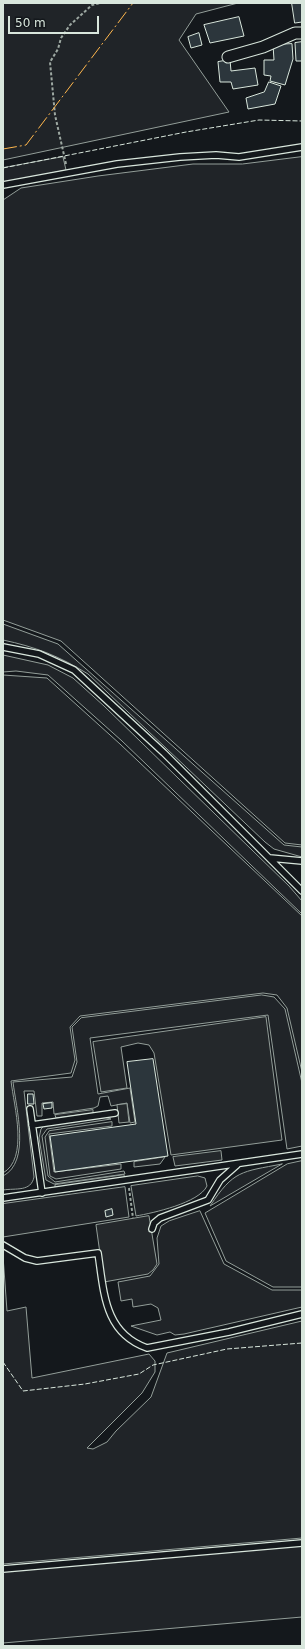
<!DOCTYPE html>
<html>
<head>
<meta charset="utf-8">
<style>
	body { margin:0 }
	#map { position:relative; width:305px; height:1649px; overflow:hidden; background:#14181c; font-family:"DejaVu Sans",sans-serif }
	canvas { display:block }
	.frame { position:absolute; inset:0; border:4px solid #d8e6dc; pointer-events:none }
	.scale { position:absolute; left:8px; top:16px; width:91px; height:18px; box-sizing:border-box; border:2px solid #d8e6dc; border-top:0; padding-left:5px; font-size:12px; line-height:14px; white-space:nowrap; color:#d8e6dc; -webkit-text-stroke:3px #14181c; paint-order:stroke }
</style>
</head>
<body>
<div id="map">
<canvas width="305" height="1649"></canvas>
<div class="frame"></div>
<div class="scale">50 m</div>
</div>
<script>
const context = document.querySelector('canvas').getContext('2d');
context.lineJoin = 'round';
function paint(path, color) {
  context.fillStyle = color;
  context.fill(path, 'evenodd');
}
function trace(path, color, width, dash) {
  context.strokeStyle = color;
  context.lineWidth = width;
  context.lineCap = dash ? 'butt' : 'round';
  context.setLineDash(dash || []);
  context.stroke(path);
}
const green = new Path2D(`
	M3 3H238L196 14 179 40 229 112 3 160Z
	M63 157 66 170 3 183V168Z
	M302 157V845L285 843 61 641 3 620V200L21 188 98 176 193 164H242Z
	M3 624 58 644 284 845 302 847V857L274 849 265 842 88 674C59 656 36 647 3 640Z
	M3 655 48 665 73 678 104 706 289 886 302 901V914L122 741 48 675 16 671 3 672Z
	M3 675 47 678 120 744 302 916V1072L287 1008 277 995 263 993 80 1016 70 1027 75 1060 71 1073 11 1081C14 1106 29 1159 3 1173Z
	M262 995 274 997 285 1009 302 1083V1146L287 1149 268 1015 90 1038 98 1094 130 1088 135 1122 130 1123 127 1103 111 1106 108 1096 100 1097 98 1106 94 1108 54 1114 53 1102 42 1103V1116H37L34 1091H24L34 1177C31 1192 16 1188 3 1190V1176C31 1162 16 1108 13 1082L72 1077 77 1062 72 1027 81 1018Z
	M104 1117 111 1119 47 1129 42 1136 48 1176 55 1182 124 1171 125 1174 54 1184 46 1180 39 1138 41 1129 44 1126Z
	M112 1122V1126L49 1134 54 1172 121 1164V1169L56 1179 50 1176 45 1137 49 1131Z
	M165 1157 160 1164 134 1167V1162Z
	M302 1161V1287H273L226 1261 205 1213 287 1164Z
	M282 1164 210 1206C234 1170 241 1172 282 1164Z
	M198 1176 205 1178 207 1186C199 1203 153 1213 136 1216L131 1186Z
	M125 1187 129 1217 3 1237V1204Z
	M200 1211 224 1264 272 1290H302V1307L184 1334 175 1335 170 1332 157 1335 131 1326 161 1320 158 1308 151 1304 133 1307 132 1299 121 1301 118 1282 150 1276 159 1264 157 1238 161 1226 169 1221Z
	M3 1256 7 1311 26 1307 32 1378 149 1354 155 1361V1372L142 1393 87 1448 93 1449 107 1442 116 1431 151 1397 167 1353 302 1321V1538L3 1564Z
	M302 1546V1617L3 1643V1572Z`);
paint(green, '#202428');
trace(green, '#939e99', 1);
const parking = new Path2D(`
	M266 1017 282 1140 171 1155 154 1053 149 1045 138 1043 121 1047 127 1088 101 1092 93 1042Z
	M127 1104 129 1122 119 1123 117 1105Z
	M93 1110V1113L56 1118 55 1115Z
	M221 1151 222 1160 175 1166 173 1157Z
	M124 1175 125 1179 55 1188V1185Z
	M149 1216 157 1264 153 1270 148 1274 104 1282 96 1225Z`);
paint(parking, '#24282b');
trace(parking, '#939e99', 1);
const building = new Path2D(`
	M292 3H302V22L295 23Z
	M239 17 244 36 210 43 204 25Z
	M199 33 202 45 191 48 188 37Z
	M302 42V61H296L295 43Z
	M292 44 293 59 285 85 270 81 271 76 264 75V60H274L273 45Z
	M230 60 231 71 255 68 258 85 233 89 231 82H220L218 62Z
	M269 82 281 86 275 104 248 109 246 98 264 92Z
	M153 1059 168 1156 55 1172 50 1136 136 1124 127 1062Z
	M28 1094H33L34 1104H28Z
	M52 1103V1108L44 1109 43 1104Z
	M112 1209 113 1215 106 1217 105 1211Z`);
paint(building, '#2c363c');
trace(building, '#d8e6dc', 1);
const service = new Path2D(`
	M3 185 117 164 180 157 216 155 239 157 302 147
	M3 647 39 654 74 670 164 753 302 891
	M270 858 302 861
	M30 1109 42 1193
	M32 1125 115 1113
	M3 1198 302 1154
	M152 1229 154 1223 160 1218 208 1200 220 1180 237 1165
	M3 1245 25 1258 37 1261 98 1253C104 1292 104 1333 147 1348L229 1332 302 1314
	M3 1569 302 1543`);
const minor = new Path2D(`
	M228 57 263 47 295 33H302`);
trace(service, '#d8e6dc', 8);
trace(minor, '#d8e6dc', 13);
trace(new Path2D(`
	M66 164 55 115 50 62 58 49 61 38 70 25 92 5 100 3
	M129 1188 133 1218`), '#9da8a2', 2, [3, 2]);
trace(service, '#14181c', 5.5);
trace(minor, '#14181c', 11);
trace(new Path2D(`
	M3 168 186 132 259 120 302 121
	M3 1362 23 1391 85 1384 139 1374 153 1365 227 1349 302 1343`), '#d8e6dc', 1, [5, 2]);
trace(new Path2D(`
	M3 149 26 145 133 3`), '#ffb74d', 1, [14, 3, 2, 3]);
</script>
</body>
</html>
